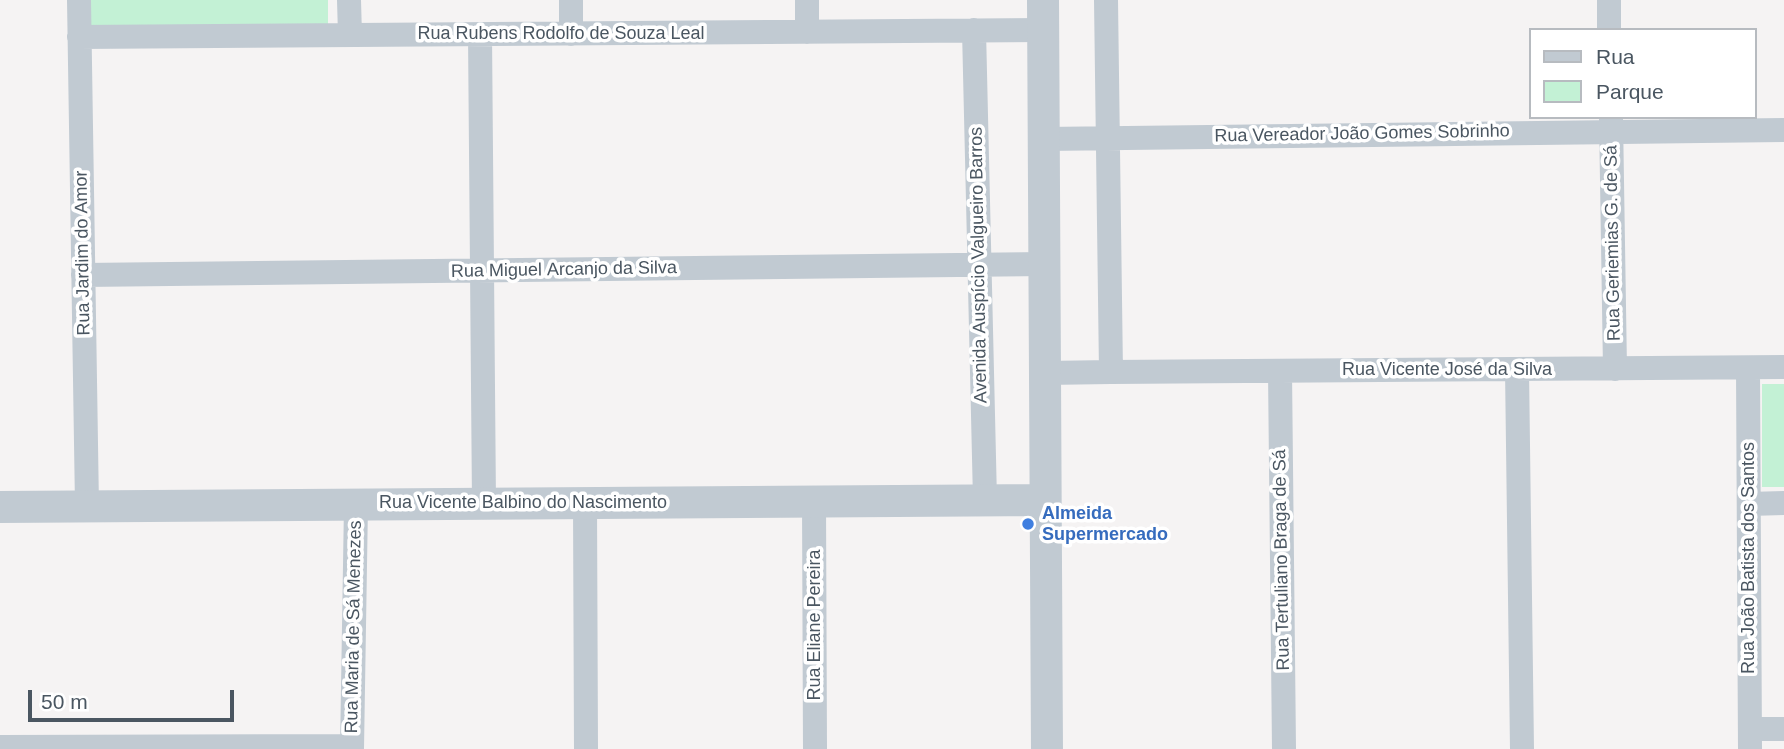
<!DOCTYPE html>
<html>
<head>
<meta charset="utf-8">
<style>
	body { margin:0 }
	#map { position:relative; width:1784px; height:749px; overflow:hidden; background:#f5f3f3; font-family:Helvetica,sans-serif }
	canvas { display:block }
	.legend { position:absolute; left:1529px; top:28px; width:228px; height:91px; box-sizing:border-box; background:#fff; border:2px solid #b7bbc0; margin:0; padding:9px 12px; list-style:none; font-size:21px; color:#4a5661 }
	.legend li { display:flex; align-items:center; gap:14px; height:35px }
	.legend b { width:35px; border:2px solid #b7bbc0 }
	.scale { position:absolute; left:28px; top:690px; width:206px; height:32px; box-sizing:border-box; border:4px solid #4a5661; border-top:0; padding-left:9px; font-size:21px; line-height:24px; white-space:nowrap; color:#4a5661; -webkit-text-stroke:5px #fff; paint-order:stroke }
</style>
</head>
<body>
<div id="map">
<canvas width="1784" height="749"></canvas>
<ul class="legend">
<li><b style="height:9px;background:#c1cad2"></b>Rua</li>
<li><b style="height:19px;background:#c3f1d5"></b>Parque</li>
</ul>
<div class="scale">50 m</div>
</div>
<script>
const context = document.querySelector('canvas').getContext('2d');
context.lineJoin = 'round';
function paint(path, color) {
  context.fillStyle = color;
  context.fill(path, 'evenodd');
}
function trace(path, color, width, dash) {
  context.strokeStyle = color;
  context.lineWidth = width;
  context.lineCap = dash ? 'butt' : 'round';
  context.setLineDash(dash || []);
  context.stroke(path);
}
function label(font, color, halo, rows, align = 'center') {
  context.font = font + ' Helvetica,sans-serif';
  context.lineWidth = 7;
  context.setLineDash([]);
  context.textBaseline = 'middle';
  context.strokeStyle = halo;
  context.fillStyle = color;
  for (const [text, x, y, turn = 0] of rows) {
    context.save();
    context.translate(x, y);
    context.rotate((+turn || 0) * Math.PI / 180);
    context.textAlign = isNaN(turn) ? turn : align;
    if (halo) context.strokeText(text, 0, 0);
    context.fillText(text, 0, 0);
    context.restore();
  }
}
paint(new Path2D(`
	M88 0H328V30L88 28Z
	M1762 384H1784V487H1762Z`), '#c3f1d5');
trace(new Path2D(`
	M79 0 87 506
	M349 0 350 35
	M571 0V34
	M807 0V32
	M1609 0V30
	M974 30 985 500
	M480 34 484 504
	M79 37 1043 30
	M1611 118 1615 369
	M1044 139 1784 130
	M83 275 1045 264
	M1748 368 1750 749
	M1517 369 1522 749
	M1280 371 1284 749
	M1111 372 1784 367
	M1045 373 1111 372 1106 0
	M814 501 815 749
	M585 503 586 749
	M1749 504 1784 503
	M1750 729H1784
	M0 747 352 746
	M352 749 356 504`), '#c1cad2', 24);
trace(new Path2D(`
	M1043 0 1047 749
	M0 507 1045 500`), '#c1cad2', 32);
for (const [x, y, r, color] of [
	[1028,524,7,"#3f7fe0"]
]) {
  const dot = new Path2D();
  dot.arc(x, y, r, 0, 2 * Math.PI);
  context.fillStyle = color;
  context.fill(dot);
  trace(dot, '#fff', 2.5);
}
label('18px', '#4a5661', '#fff', [
	["Rua Rubens Rodolfo de Souza Leal",561,34],
	["Rua Vereador João Gomes Sobrinho",1362,134,-1],
	["Rua Geriemias G. de Sá",1613,243,-91],
	["Rua Jardim do Amor",83,253,-91],
	["Avenida Auspício Valgueiro Barros",979,265,-91],
	["Rua Miguel Arcanjo da Silva",564,270,-1],
	["Rua Vicente José da Silva",1447,370],
	["Rua Vicente Balbino do Nascimento",523,503],
	["Rua João Batista dos Santos",1749,558,-90],
	["Rua Tertuliano Braga de Sá",1282,560,-91],
	["Rua Eliane Pereira",815,625,-90],
	["Rua Maria de Sá Menezes",354,627,-89]
]);
label('bold 18px', '#366cbe', '#fff', [
	["Almeida",1042,514],
	["Supermercado",1042,535]
], 'left');
</script>
</body>
</html>
